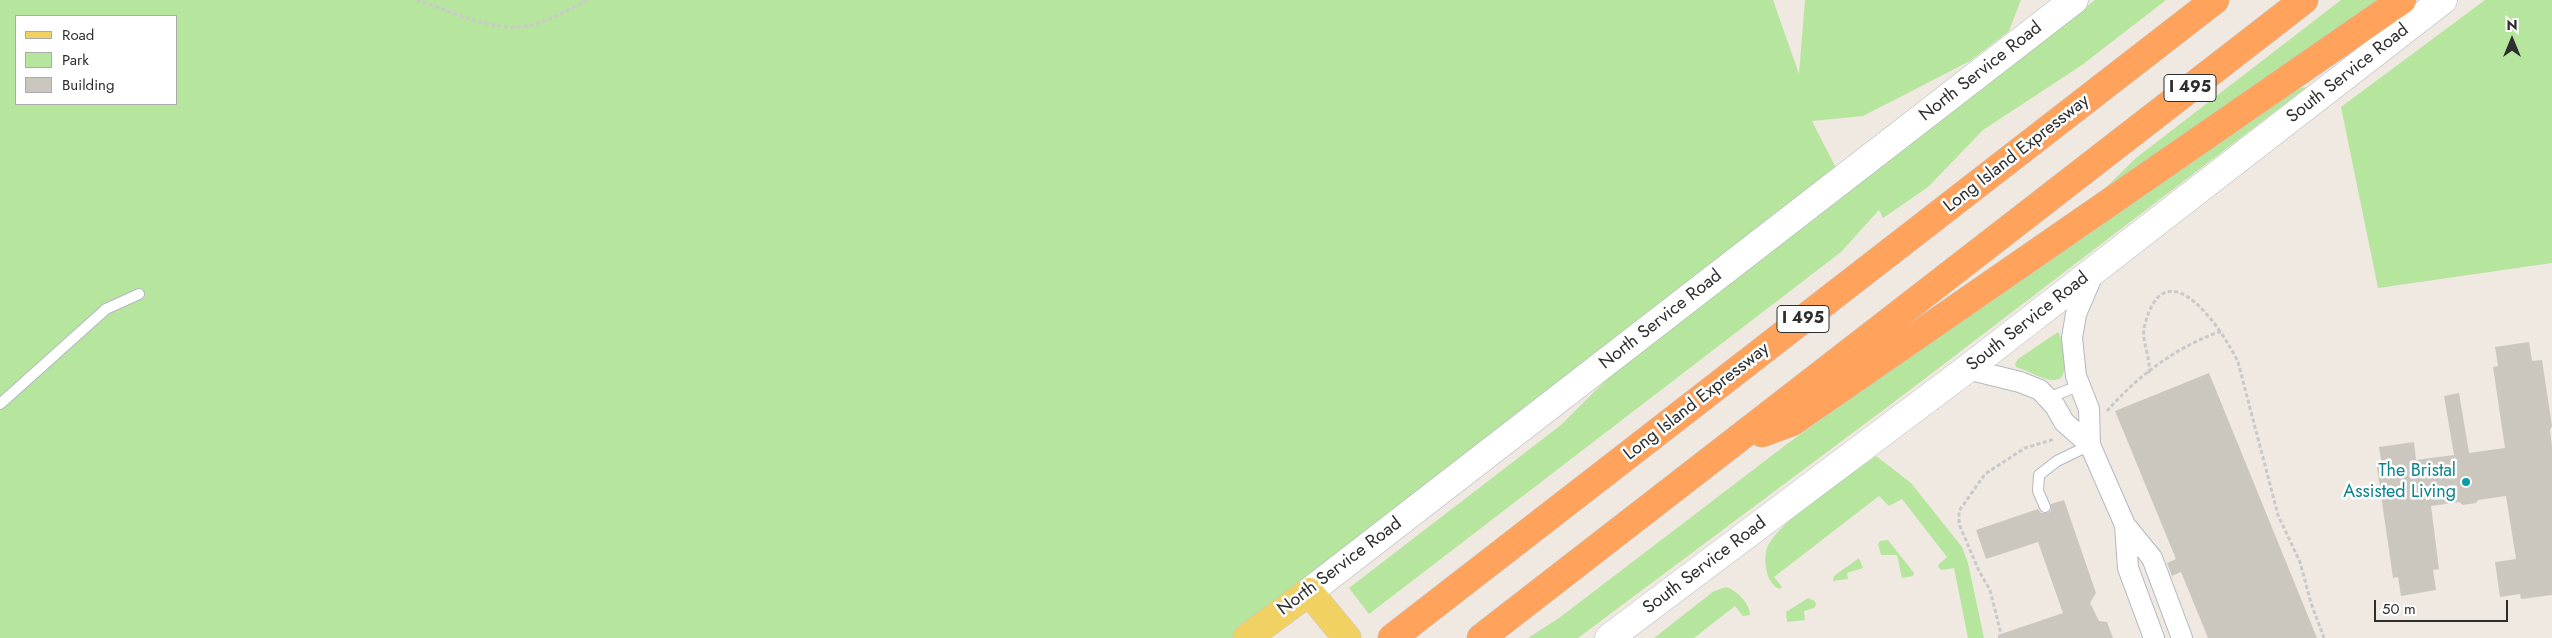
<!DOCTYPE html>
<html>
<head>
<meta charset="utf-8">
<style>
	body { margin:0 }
	#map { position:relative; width:2552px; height:638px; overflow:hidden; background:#efe9e1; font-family:Jost,sans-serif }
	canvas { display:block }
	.legend { position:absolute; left:15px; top:15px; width:162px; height:90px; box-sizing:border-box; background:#fff; border:1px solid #ababab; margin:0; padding:6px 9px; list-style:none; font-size:15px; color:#2e2e2e }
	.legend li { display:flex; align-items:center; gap:10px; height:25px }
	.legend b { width:25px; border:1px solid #ababab }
	.north { position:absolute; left:2487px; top:15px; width:50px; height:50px; -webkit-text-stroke:4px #fff; paint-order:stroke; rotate:0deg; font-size:14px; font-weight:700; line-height:20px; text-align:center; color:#2e2e2e }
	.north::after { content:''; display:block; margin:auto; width:18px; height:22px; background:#2e2e2e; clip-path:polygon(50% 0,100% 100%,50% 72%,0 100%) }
	.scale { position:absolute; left:2374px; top:600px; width:134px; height:22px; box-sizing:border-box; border:2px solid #2e2e2e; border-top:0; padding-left:6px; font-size:15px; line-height:18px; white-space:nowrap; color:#2e2e2e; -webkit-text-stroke:4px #fff; paint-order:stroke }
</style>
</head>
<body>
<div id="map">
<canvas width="2552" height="638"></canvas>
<ul class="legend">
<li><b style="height:6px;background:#f2d163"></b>Road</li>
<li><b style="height:14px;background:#b6e59e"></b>Park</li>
<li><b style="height:14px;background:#cbc7bf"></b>Building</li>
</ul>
<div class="north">N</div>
<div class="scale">50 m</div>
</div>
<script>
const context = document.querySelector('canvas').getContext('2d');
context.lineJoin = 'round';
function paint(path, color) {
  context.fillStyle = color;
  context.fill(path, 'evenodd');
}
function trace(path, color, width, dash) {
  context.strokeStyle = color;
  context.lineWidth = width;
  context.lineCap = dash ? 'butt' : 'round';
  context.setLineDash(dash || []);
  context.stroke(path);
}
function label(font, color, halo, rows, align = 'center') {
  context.font = font + ' Jost,sans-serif';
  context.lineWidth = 5;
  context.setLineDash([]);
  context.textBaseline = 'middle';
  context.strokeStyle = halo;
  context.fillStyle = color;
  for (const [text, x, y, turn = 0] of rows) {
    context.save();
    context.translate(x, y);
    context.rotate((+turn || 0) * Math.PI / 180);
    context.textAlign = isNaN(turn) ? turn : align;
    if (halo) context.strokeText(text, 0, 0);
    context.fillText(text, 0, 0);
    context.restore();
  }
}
paint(new Path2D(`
	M0 0H1773L1799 74 1805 0H2021L2009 31 1970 61 1863 116 1812 121 1842 180 1246 638H0ZM16 16H176V104H16Z
	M2095 0H2166L2082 65 1983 130 1928 187 1883 218 1879 210 1841 252 1369 614 1349 588 1561 425 1614 372Z
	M2341 0H2381L2095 198 2136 158Z
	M2485 0H2552V263L2378 288 2341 107Z
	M2307 87 1902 396 1578 638H1528L1559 618 1787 444 1933 339 2294 89Z
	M2058 332C2063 340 2063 350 2064 359 2069 398 2034 372 2016 367L2015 364 2018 359Z
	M1876 456 1911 483 1962 547 1968 563 1984 638H1968L1954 568 1942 570 1939 568 1938 565 1947 557 1902 499 1889 506 1879 496 1774 577 1782 587 1780 589C1774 587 1768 580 1767 572 1765 565 1764 553 1768 546 1781 519 1849 476 1876 456Z
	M1888 540 1914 573 1913 576 1902 578 1897 555H1881L1878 544 1880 541Z
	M1859 558 1863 568 1847 573 1848 579 1833 581 1834 576Z
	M1726 587C1736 590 1750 603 1750 615L1743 616 1735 606 1694 638H1654L1714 591Z
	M1808 598 1815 601 1816 605 1814 608 1804 611 1805 620 1787 622 1786 612Z`), '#b6e59e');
paint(new Path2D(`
	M2529 342 2532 361 2542 360 2552 426 2550 430 2552 447V595L2521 599 2520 594 2500 597 2495 562 2516 559 2506 496 2478 500 2476 503 2463 505 2459 502 2431 506 2439 569 2433 570 2436 590 2401 596 2398 577 2393 578 2377 467 2382 466 2379 447 2414 442 2416 460 2454 455 2444 396 2459 393 2469 453 2505 448 2493 367 2498 366 2495 347Z
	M2209 373 2317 638H2208L2181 572 2172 576 2167 563 2176 559 2115 411Z
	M2064 500 2096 593 2090 603 2099 621 2107 622 2113 638H1998V635L2063 613 2038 542 1986 559 1976 530 2038 509 2041 513H2047L2051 511V504Z`), '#cbc7bf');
const lane = new Path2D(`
	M2048 398 2078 386
	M0 404 106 309 139 294
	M2045 507 2038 491 2039 475 2057 461 2090 445`);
const street = new Path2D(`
	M2094 272 2076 314 2072 338 2076 376 2089 409 2090 445 2125 525 2152 558 2182 638
	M1967 369 2020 382 2040 390 2055 406 2064 422 2090 445
	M2125 525 2128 568 2154 638`);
const secondary = new Path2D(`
	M1309 592 2074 0
	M1609 638 1967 369 2443 0`);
const primary = new Path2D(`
	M1247 638 1309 592 1347 638`);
const highway = new Path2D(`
	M1762 433 1792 422 2402 0
	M1392 638 2215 0
	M1481 638 2304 0`);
trace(lane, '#b4b7c1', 12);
trace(street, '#b4b7c1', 22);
trace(secondary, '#b4b7c1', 29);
trace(primary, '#c9c9c9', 29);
trace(highway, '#c9c9c9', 29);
trace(new Path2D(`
	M417 0C448 10 496 33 528 26 546 23 571 8 588 0
	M2149 373C2151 356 2140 340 2145 324 2166 245 2223 330 2238 362L2278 515 2300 562 2311 603 2324 638
	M2107 411C2136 377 2179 345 2222 331
	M2002 638 1990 590 1979 571 1959 524V511L1985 474 2025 448 2055 439`), '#c9c9c9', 3, [4, 2.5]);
trace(lane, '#fff', 10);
trace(street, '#fff', 20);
trace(secondary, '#fff', 28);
trace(primary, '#f2d163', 28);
trace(highway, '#ffa35c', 28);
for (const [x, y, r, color] of [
	[2466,482,5,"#0f9aa8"]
]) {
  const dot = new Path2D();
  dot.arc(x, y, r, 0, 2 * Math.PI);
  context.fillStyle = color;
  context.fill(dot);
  trace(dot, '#fff', 2);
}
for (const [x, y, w] of [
	[2190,88,52],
	[1803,319,52]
]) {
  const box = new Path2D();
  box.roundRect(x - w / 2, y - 13.5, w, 27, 4);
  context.fillStyle = '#fff';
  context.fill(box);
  trace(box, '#2e2e2e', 1);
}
label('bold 16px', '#2e2e2e', null, [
	["I 495",2190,88],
	["I 495",1803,319]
]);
label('18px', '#2e2e2e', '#fff', [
	["North Service Road",1981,72,-38],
	["South Service Road",2348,74,-38],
	["Long Island Expressway",2017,154,-38],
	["North Service Road",1661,320,-38],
	["South Service Road",2028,322,-38],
	["Long Island Expressway",1697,402,-38],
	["South Service Road",1705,566,-37],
	["North Service Road",1340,567,-37]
]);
label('18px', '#0d838f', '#fff', [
	["The Bristal",2456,472],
	["Assisted Living",2456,493]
], 'right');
</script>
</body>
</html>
